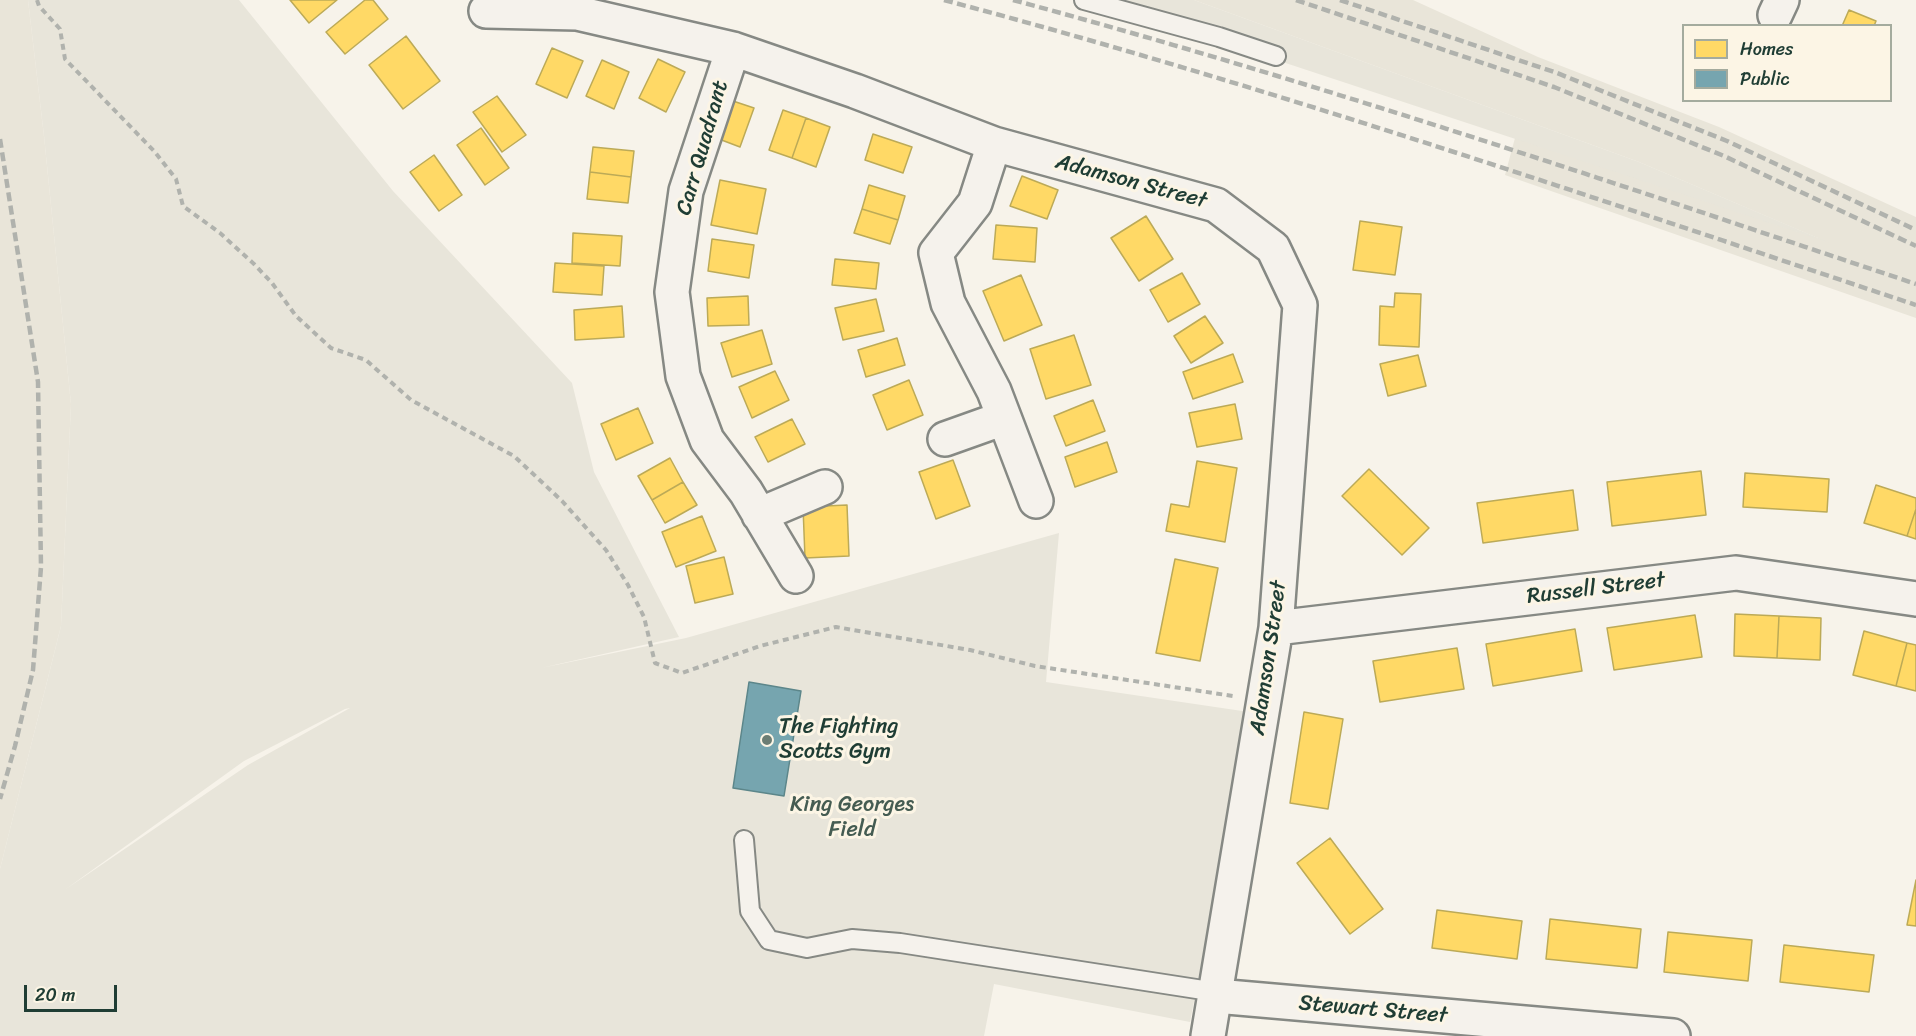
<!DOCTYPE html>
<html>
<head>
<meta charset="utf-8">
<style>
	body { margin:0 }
	#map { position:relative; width:1916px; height:1036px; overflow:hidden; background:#f7f3ea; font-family:Sriracha,sans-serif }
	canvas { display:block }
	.legend { position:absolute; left:1682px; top:24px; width:210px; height:78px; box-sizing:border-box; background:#fcf5e5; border:2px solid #a4ab9e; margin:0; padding:8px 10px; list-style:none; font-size:18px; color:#1f3d34 }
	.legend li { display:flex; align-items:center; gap:12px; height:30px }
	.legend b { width:30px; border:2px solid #a4ab9e }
	.scale { position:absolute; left:24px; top:985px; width:93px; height:27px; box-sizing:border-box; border:3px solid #1f3d34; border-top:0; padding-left:8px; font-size:18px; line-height:21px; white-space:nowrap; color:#1f3d34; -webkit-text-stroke:4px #fcf5e5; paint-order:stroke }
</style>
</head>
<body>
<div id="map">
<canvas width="1916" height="1036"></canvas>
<ul class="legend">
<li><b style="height:16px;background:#ffd966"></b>Homes</li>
<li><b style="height:16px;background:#76a5af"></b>Public</li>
</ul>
<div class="scale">20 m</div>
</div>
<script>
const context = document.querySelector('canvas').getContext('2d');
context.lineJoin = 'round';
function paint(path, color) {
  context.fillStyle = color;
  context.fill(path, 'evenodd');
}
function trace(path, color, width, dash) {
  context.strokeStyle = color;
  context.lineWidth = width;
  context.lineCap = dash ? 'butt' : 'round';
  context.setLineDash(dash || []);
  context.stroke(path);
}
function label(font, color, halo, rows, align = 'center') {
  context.font = font + ' Sriracha,sans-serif';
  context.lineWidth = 6;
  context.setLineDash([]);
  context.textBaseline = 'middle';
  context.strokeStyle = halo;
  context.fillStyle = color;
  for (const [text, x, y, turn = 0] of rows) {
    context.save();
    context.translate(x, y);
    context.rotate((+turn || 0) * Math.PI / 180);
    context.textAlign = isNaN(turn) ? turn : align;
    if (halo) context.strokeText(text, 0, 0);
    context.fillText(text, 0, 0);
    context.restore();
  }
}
paint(new Path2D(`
	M0 0H28L44 136 71 404 61 626 0 869Z
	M1194 0H1413L1538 57 1719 127 1916 217V318L1505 175 1515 138 1820 239 1639 162Z`), '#e9e5d9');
paint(new Path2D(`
	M28 0H239L393 191 572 383 594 472 679 637 541 668 686 638 1059 533 1046 682 1249 712 1190 1022 994 984 984 1036H0V869L61 626 71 404 44 136ZM350 708 248 765 66 889 244 761 345 709Z
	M1075 0H1194L1639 162 1830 243 1216 40Z`), '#e8e5da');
const homes = new Path2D(`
	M290 0H337L309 23Z
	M365 0H373L388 19 345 54 326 32Z
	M1849 10 1876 21 1874 26H1842Z
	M406 36 440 81 403 109 369 65Z
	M552 48 583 61 567 98 536 84Z
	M658 59 685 72 666 112 639 98Z
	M602 60 629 72 614 109 586 96Z
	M497 96 526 135 502 152 473 112Z
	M724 98 754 108 740 147 711 136Z
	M783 110 806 118 792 158 769 150Z
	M806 118 830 127 816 167 792 158Z
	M481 128 509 168 485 185 457 145Z
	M873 134 912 147 903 173 865 160Z
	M593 147 634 151 631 177 590 172Z
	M434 155 462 195 439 211 410 172Z
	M590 172 631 177 628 203 587 199Z
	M1022 176 1058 190 1047 219 1010 206Z
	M720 180 766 189 757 234 711 225Z
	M869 185 905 196 898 220 862 209Z
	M862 209 898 220 890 244 854 233Z
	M1146 216 1173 259 1139 281 1111 238Z
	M1360 221 1402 227 1395 275 1353 270Z
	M996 225 1037 228 1035 262 993 259Z
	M573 233 622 236 620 266 572 263Z
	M712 239 754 245 749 278 708 271Z
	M835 259 879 263 876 289 832 285Z
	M555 263 604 266 602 295 553 292Z
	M1182 273 1200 304 1168 322 1150 290Z
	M1021 275 1042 325 1004 341 983 291Z
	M1395 293 1421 294 1419 347 1379 345 1380 306 1394 307Z
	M748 296 749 325 708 326 707 298Z
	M876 299 884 331 843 340 835 308Z
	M622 306 624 337 575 340 574 310Z
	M1205 316 1223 343 1191 363 1174 336Z
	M762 330 772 364 732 377 721 343Z
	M1074 335 1091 385 1046 399 1030 349Z
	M897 338 905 365 866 377 858 350Z
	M1233 354 1243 382 1193 399 1183 372Z
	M1418 355 1426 386 1388 396 1380 364Z
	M775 371 789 400 752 418 739 387Z
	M909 380 923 415 887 430 873 395Z
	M1093 400 1105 431 1066 446 1054 416Z
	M1235 404 1242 439 1197 447 1189 413Z
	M638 408 653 443 616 460 601 424Z
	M792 419 805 444 768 462 755 437Z
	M1107 442 1117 472 1075 487 1065 457Z
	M670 458 683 482 652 500 638 476Z
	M953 460 970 506 936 519 919 472Z
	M1197 461 1237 468 1225 542 1166 531 1171 504 1189 507Z
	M1369 469 1429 528 1402 555 1342 496Z
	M1701 471 1706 515 1612 526 1607 482Z
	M1745 473 1829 479 1827 512 1743 507Z
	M683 482 697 505 665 523 652 500Z
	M1876 485 1916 498V509L1907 536 1864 523Z
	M1573 490 1578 530 1483 543 1477 503Z
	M847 505 849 556 805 558 803 507Z
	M1916 509V539L1907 536Z
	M702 516 716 551 676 567 662 532Z
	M724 557 733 594 695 603 686 566Z
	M1175 559 1218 568 1200 661 1156 653Z
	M1735 614 1779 616 1777 658 1734 656Z
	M1695 615 1702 657 1614 670 1607 628Z
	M1779 616 1821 618 1820 660 1777 658Z
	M1575 629 1582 671 1493 686 1486 644Z
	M1864 631 1907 643 1896 686 1853 675Z
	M1907 643 1916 645V691L1896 686Z
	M1457 648 1464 689 1380 702 1373 661Z
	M1304 712 1343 719 1328 809 1290 803Z
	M1330 838 1383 909 1350 934 1297 863Z
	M1916 880V926L1907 925Z
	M1437 910 1522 921 1517 959 1432 948Z
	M1550 919 1641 929 1637 968 1546 959Z
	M1668 932 1752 940 1748 981 1664 972Z
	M1784 945 1874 955 1869 992 1780 982Z`);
paint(homes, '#ffd966');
trace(homes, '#bcaa57', 1.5);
const public = new Path2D(`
	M749 682 801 691 784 796 733 788Z`);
paint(public, '#76a5af');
trace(public, '#5c868a', 1.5);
const service = new Path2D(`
	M1084 0 1219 37 1276 56
	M744 840 750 911 769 940 807 948 852 939 900 943 1216 992`);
const minor = new Path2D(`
	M486 11 577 13 733 49 855 91 994 144 1216 205 1273 248 1300 305 1276 628 1208 1036
	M1775 15 1782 0
	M733 49 686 191 672 292 683 376 707 440 746 492 796 576
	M994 144 975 203 936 253 948 303 994 391 1036 501
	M945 439 1004 418
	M759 515 825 487
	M1276 628 1736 573 1916 599
	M1216 996 1673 1036`);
trace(service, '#868984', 22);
trace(minor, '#868984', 38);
trace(new Path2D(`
	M37 0 39 6 60 29 65 59 154 151 176 179 183 206 220 233 254 264 272 283 296 316 331 348 366 360 411 400 514 456 562 501 606 550 628 585 644 617 655 663 682 673 760 646 836 627 970 650 1035 666 1233 696`), '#b0b2ad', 4, [6, 4.5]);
trace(service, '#f5f2ec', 18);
trace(minor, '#f5f2ec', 33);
trace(new Path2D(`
	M944 0C1272 87 1594 198 1916 305
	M1013 0C1318 82 1617 184 1916 284
	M1296 0 1554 87 1724 156 1916 246
	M1340 0 1557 73 1727 141 1916 230
	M0 139 38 382 41 567 33 670 15 746 0 799`), '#b0b2ad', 4.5, [9, 4.5]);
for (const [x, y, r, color] of [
	[767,740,6,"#6b7d74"]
]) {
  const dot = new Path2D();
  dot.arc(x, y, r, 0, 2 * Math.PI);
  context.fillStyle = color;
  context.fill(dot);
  trace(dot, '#fcf5e5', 2);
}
label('22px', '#1f3d34', '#fcf5e5', [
	["Carr Quadrant",703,148,-74],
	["Adamson Street",1131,182,15],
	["Russell Street",1596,589,-7],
	["Adamson Street",1269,658,-82],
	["Stewart Street",1373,1010,5]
]);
label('22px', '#1f3d34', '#fcf5e5', [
	["The Fighting",779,727],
	["Scotts Gym",779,752]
], 'left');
label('22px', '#455c52', '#fcf5e5', [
	["King Georges",852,805],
	["Field",852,830]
]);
</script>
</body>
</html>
